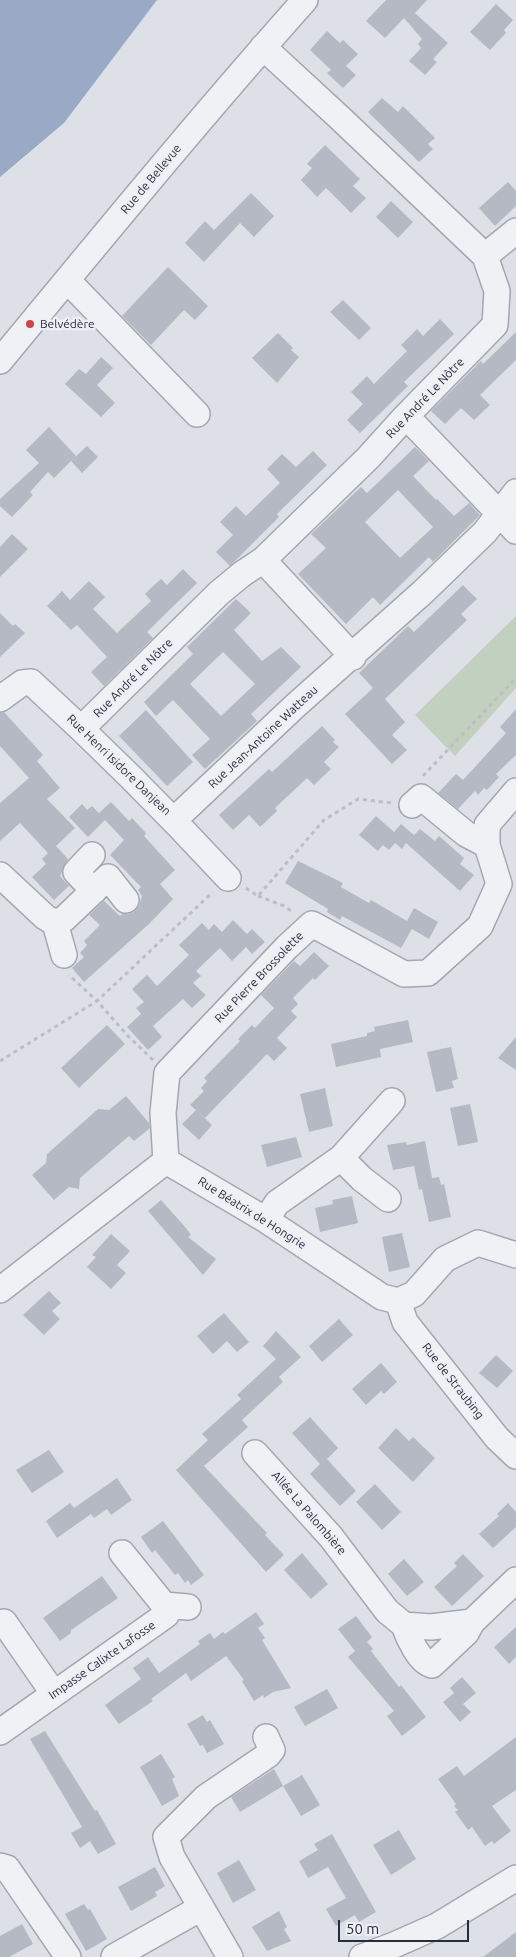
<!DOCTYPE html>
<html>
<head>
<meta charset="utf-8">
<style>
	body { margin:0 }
	#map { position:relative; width:516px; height:1957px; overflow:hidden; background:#dee0e7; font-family:Ubuntu,sans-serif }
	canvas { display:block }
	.scale { position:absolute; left:338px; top:1920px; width:131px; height:22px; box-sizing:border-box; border:2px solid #282d3d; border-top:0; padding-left:6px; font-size:15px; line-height:18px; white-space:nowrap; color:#282d3d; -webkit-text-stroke:4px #edeff5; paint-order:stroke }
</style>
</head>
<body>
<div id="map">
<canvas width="516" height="1957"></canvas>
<div class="scale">50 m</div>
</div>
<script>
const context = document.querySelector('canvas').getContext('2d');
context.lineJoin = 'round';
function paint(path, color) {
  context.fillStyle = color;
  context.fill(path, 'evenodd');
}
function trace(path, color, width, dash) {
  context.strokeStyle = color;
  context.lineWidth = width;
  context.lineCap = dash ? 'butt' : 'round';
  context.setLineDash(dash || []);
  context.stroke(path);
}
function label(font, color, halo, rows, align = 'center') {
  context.font = font + ' Ubuntu,sans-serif';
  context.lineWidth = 5;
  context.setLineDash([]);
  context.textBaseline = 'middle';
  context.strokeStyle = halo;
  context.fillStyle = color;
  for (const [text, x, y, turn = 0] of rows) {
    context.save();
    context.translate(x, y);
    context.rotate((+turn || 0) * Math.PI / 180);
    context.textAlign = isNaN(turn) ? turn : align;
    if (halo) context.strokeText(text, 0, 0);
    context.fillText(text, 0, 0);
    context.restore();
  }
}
paint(new Path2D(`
	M516 616V688L455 756 415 715Z`), '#c2d0bf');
paint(new Path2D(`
	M0 0H157L64 123 0 177Z`), '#9aaac6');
paint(new Path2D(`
	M386 0H427L415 13 448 43 433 59 437 62 425 75 409 61 421 48 418 44 422 39 404 18 385 38 366 21Z
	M496 4 513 20 504 30 506 33 490 50 470 32Z
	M327 31 340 43 343 40 358 54 346 66 356 75 343 88 327 73 331 70 310 50Z
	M382 98 398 112 403 106 435 138 428 144 433 149 419 162 368 112Z
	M325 145 360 179 353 186 366 198 351 213 326 188 317 197 301 180 312 168 307 164Z
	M508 182 516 191V206L495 226 479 208Z
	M251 193 274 216 254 237 240 223 204 262 185 243 205 221 214 230Z
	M391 201 413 222 398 238 376 217Z
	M168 267 208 306 195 320 184 310 151 345 122 316Z
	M343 300 371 328 359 340 330 312Z
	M440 319 454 334 404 382 408 386 360 433 347 420 363 404 351 392 367 376 374 384 407 351 401 345 417 329 423 336Z
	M516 332V360L480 395 490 405 474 420 461 408 445 424 431 411 481 361 483 364Z
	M278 333 293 348 291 350 299 357 277 383 252 358Z
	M101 357 113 368 97 385 115 403 101 417 65 384 79 369 86 374Z
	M49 427 76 456 54 478 48 472 30 492 33 495 12 517 0 506V499L39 463 26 450Z
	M87 446 98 457 82 473 71 461Z
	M415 447 429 461 413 476 436 500 437 499 454 516 469 503 480 515 433 562 429 557 380 605 373 597 346 624 298 574 326 548 311 534 361 487 367 493ZM398 490 433 527 400 558 365 522Z
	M313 451 327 465 277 514 279 517 230 566 216 552 233 535 220 522 236 506 246 516 280 483 267 469 282 454 296 467Z
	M12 534 28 549 0 577V547Z
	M183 569 197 583 147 632 153 638 104 686 91 672 107 657 77 625 71 630 47 606 62 591 70 600 89 581 105 597 93 609 117 633 151 601 145 594 152 587 161 579 167 585Z
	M463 585 477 599 461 614 467 620 385 699 405 722 392 735 407 750 392 764 345 714 373 688 359 673 408 626 414 632Z
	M236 599 251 613 234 630 262 661 281 647 301 667 251 714 257 721 205 769 192 755 210 739 173 700 156 716 144 702 193 654 187 647ZM223 652 255 684 221 716 190 684Z
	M0 613 13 626 15 624 25 633 0 657Z
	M516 709V755L496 774 499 777 487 790 484 788 478 795 475 791 458 809 438 793 456 774 463 780 506 733 500 727Z
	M146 710 193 762 167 786 119 736Z
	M4 712 43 755 37 761 60 788 47 799 75 828 56 846 68 859 60 876 69 886 54 900 32 877 46 864 42 859 48 853 20 823 0 841V803L29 778 0 746V713Z
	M322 726 335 740 333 742 339 747 324 762 331 769 314 785 307 778 275 808 277 811 260 827 249 815 233 830 219 815 269 769 272 772Z
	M111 802 129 821 132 818 146 833 144 836 175 870 160 884 173 899 150 923 84 982 72 968 84 957 80 953 87 945 84 941 100 925 89 915 104 901 120 916 122 914H128L134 912 139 906 142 896 138 890 141 887 110 855 124 840 105 820 88 837 69 817 82 804 87 810 92 806 99 813Z
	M376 816 394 832 401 824 414 835 420 829 435 841 439 836 464 858 460 864 474 875 460 891 406 843 402 849 395 843 389 850 383 845 378 851 359 835Z
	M298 861 343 883 341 887 369 903 371 900 407 921 414 908 438 922 429 939 412 929 401 948 342 916 340 920 327 912 328 909 285 883Z
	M233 920 247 934 252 929 265 942 252 954 246 947 232 961 220 948 196 971 201 976 193 983 206 995 192 1008 183 999 153 1026 162 1037 148 1050 127 1027 141 1014 136 1008 144 1002 132 989 147 975 157 986 189 955 179 945 202 923 209 930 214 924 222 932Z
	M314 952 329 966 315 980 313 978 293 998 298 1004 291 1011 297 1017 277 1038 287 1048 274 1061 267 1054 205 1118 190 1105 204 1091 201 1088 207 1081 204 1078 240 1041 238 1039 252 1025 255 1028 274 1008 261 995 294 961 300 966Z
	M408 1020 413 1042 380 1049 381 1057 336 1067 331 1044 367 1036V1033L375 1031 374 1027Z
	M107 1025 125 1044 79 1088 61 1068Z
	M516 1037V1070L498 1058Z
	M451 1047 458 1079 452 1081 454 1088 436 1092 427 1052Z
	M325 1088 333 1126 309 1132 300 1094Z
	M126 1096 149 1123 150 1128 134 1141 129 1136 80 1178 79 1189 69 1187 54 1200 32 1175 46 1163 47 1154 98 1109 109 1110Z
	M470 1104 478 1142 458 1146 450 1108Z
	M196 1110 212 1125 199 1140 182 1124Z
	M296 1137 302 1157 267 1167 261 1145Z
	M425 1141 432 1178 439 1177 441 1185 444 1184 451 1217 429 1222 422 1189 419 1190 414 1166 393 1170 387 1145 406 1142 407 1145Z
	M352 1196 358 1223 320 1232 315 1208 333 1204 332 1200Z
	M161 1200 186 1228 191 1235 188 1237 216 1259 203 1275 148 1211Z
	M402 1233 410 1267 389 1272 382 1237Z
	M111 1234 130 1251 117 1265 126 1273 111 1289 87 1267 96 1257 92 1255Z
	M49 1291 61 1303 52 1311 60 1319 44 1335 23 1315Z
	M224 1313 249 1342 237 1352 227 1341 213 1354 197 1336Z
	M339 1319 353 1335 322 1362 309 1346Z
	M276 1331 301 1357 279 1377 283 1382 242 1420 248 1427 204 1466 267 1533 265 1535 284 1555 266 1572 176 1470 208 1440 202 1434 241 1399 237 1395 276 1359 263 1346Z
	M496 1355 513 1371 497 1388 479 1373Z
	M381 1363 397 1382 384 1394 381 1391 366 1405 352 1389Z
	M310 1417 338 1448 327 1459 356 1491 340 1506 310 1474 320 1464 292 1433Z
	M396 1428 409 1441 413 1437 435 1458 413 1482 378 1448Z
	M49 1450 64 1472 32 1493 16 1470Z
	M117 1478 132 1500 111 1515 107 1509 94 1518 91 1514 57 1538 46 1521 70 1503 74 1508Z
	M375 1484 401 1512 382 1530 356 1502Z
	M508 1503 516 1512V1527L493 1548 479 1534 499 1516 497 1514Z
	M163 1521 204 1575 191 1585 188 1580 185 1583 178 1573 175 1575 155 1550 152 1553 141 1537Z
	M302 1553 328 1584 311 1599 284 1570Z
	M463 1554 484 1576 452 1606 434 1587 457 1566 454 1563Z
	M404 1559 424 1582 407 1596 388 1574Z
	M102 1576 118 1598 71 1630V1633L60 1641 43 1618Z
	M256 1612 264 1624 258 1628 265 1638 262 1640 291 1688 273 1692 264 1698 263 1695 254 1701 242 1681 244 1680 226 1656 191 1681 186 1673 151 1699 153 1701 119 1724 105 1705 141 1679 133 1668 148 1657 159 1673 200 1644 198 1641 210 1633 214 1639 223 1632 225 1634Z
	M356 1616 372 1637 367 1642 373 1649 371 1651 399 1687 401 1685 426 1717 402 1736 387 1716 394 1711 348 1657 355 1651 338 1629Z
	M516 1627V1657L509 1664 494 1647Z
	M462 1677 476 1693 463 1704 471 1712 460 1722 443 1702 454 1693 450 1688Z
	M327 1689 338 1708 305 1726 294 1707Z
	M203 1715 207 1722 210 1720 224 1744 207 1753 203 1745 200 1746 187 1724Z
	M45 1731 95 1811 97 1810 116 1844 98 1854 90 1841 80 1848 71 1833 82 1827 30 1739Z
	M516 1737V1790L492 1806 511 1831 494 1844 492 1841 485 1846 472 1827 468 1830 455 1812 458 1810 454 1806 456 1804 438 1779 457 1766 464 1776Z
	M161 1754 175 1777 172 1779 179 1796 162 1806 140 1767Z
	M274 1769 283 1786 240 1812 231 1797Z
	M302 1775 320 1805 301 1816 283 1786Z
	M399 1830 416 1859 391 1875 373 1845Z
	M332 1834 376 1912 359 1922 355 1915 336 1926 326 1909 346 1898 328 1867 308 1878 299 1861 318 1850 314 1844Z
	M239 1860 256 1890 233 1903 217 1873Z
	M155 1867 165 1886 155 1892 157 1896 131 1911 118 1887Z
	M84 1904 88 1910 90 1909 107 1939 86 1951 65 1914Z
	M279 1911 287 1927 284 1929 291 1941 267 1951 252 1927Z
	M22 1924 33 1944 9 1957H0V1936Z
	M516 1932V1957H483Z`), '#b5b9c3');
const minor = new Path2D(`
	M485 256 516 231
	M67 280 197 414
	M0 361C100 240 200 118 305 0
	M406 416 516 531
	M263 560 353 657
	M0 699 22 683 31 682C100 745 165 810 228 878
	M82 728 219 593 242 574 263 560 368 458 406 416 495 325 497 291 485 256 340 118 263 47
	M412 805 421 797 466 834 487 845
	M174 820 295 706 423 592 485 532 516 492
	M92 855 76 872 94 891
	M0 875 45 917 55 923 64 919 108 877 126 900
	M499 884 487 845V825L516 791
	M55 923 64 955
	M341 1158 362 1179 388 1199
	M166 1161 163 1113 167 1073 287 947 312 924 404 974 428 973 480 926 499 884
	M166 1161 266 1220 382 1297 398 1301 414 1294 445 1259 478 1243 516 1255
	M266 1220 277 1203 341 1158 392 1101
	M0 1290 166 1161
	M398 1301 405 1322 497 1438 516 1456
	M255 1453 331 1537 387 1611 404 1625 431 1627 472 1622 516 1580
	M164 1605 188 1607
	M4 1622 54 1694
	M404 1625C408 1637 419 1662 432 1665L466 1633 472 1622
	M0 1732 166 1615 164 1605 122 1553
	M0 1866 7 1868 68 1957
	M114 1957 201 1908
	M230 1957 172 1857 166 1837 206 1797 268 1755 272 1750 266 1737
	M362 1957 394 1945 437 1926 516 1878`);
trace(minor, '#a4a7b1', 28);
trace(new Path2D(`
	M423 776 516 678
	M246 888 258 896 324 820 358 799 392 803
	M258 896 284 906 294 913
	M153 1060 128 1036 97 1001 213 892
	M0 1061 97 1001 69 975`), '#bcbec5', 3, [4, 4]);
trace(minor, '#f0f1f5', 25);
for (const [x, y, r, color] of [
	[30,324,5,"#c8464c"]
]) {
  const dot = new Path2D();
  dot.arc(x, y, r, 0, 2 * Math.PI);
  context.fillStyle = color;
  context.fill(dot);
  trace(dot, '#edeff5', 2);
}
label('12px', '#282d3d', '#edeff5', [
	["Rue de Bellevue",151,179,-50],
	["Rue André Le Nôtre",425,398,-46],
	["Rue André Le Nôtre",133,678,-45],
	["Rue Jean-Antoine Watteau",263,737,-43],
	["Rue Henri Isidore Danjean",119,765,44],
	["Rue Pierre Brossolette",259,977,-46],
	["Rue Béatrix de Hongrie",252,1213,32],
	["Rue de Straubing",453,1381,52],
	["Allée La Palombière",309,1513,49],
	["Impasse Calixte Lafosse",102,1660,-35]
]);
label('12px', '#282d3d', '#edeff5', [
	["Belvédère",40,324]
], 'left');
</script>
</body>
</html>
